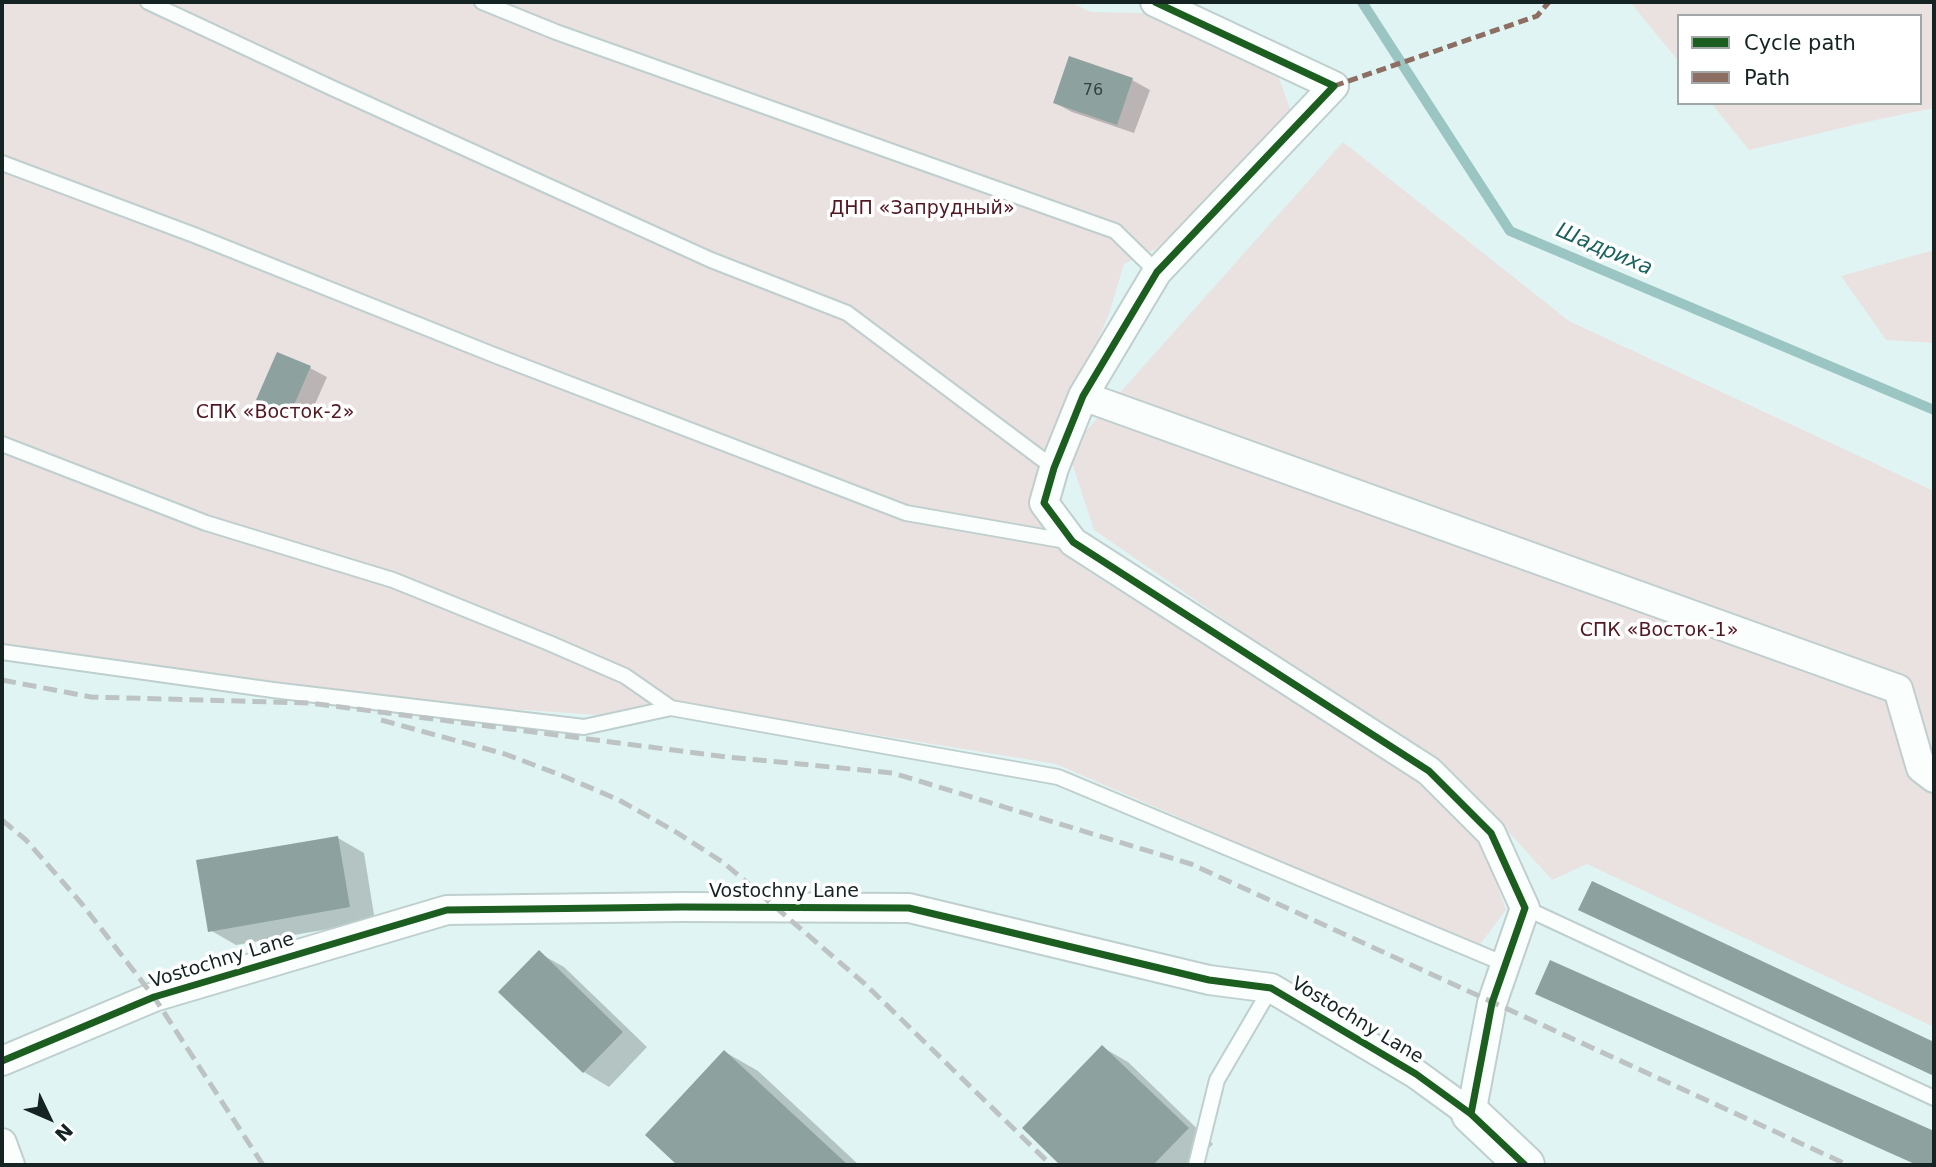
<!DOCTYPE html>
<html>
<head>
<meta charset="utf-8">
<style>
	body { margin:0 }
	#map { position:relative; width:1936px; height:1167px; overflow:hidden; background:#e0f5f3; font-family:"DejaVu Sans",sans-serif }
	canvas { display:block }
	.frame { position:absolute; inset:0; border:4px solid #152423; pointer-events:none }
	.legend { position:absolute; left:1677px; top:14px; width:245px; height:91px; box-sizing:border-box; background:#fff; border:2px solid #a1a7a7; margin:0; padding:9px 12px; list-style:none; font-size:21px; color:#152423 }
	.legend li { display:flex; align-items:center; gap:14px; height:35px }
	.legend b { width:35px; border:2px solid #a1a7a7 }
	.north { position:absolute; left:14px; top:1083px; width:70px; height:70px; -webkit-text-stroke:5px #fff; paint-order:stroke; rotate:134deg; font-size:19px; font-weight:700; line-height:28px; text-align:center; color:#152423 }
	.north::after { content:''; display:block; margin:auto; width:24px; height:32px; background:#152423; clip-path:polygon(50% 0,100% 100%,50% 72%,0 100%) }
</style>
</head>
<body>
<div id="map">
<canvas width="1936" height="1167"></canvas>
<div class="frame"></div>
<ul class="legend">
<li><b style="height:9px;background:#1b5e20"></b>Cycle path</li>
<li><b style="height:9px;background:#8d6e63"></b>Path</li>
</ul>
<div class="north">N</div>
</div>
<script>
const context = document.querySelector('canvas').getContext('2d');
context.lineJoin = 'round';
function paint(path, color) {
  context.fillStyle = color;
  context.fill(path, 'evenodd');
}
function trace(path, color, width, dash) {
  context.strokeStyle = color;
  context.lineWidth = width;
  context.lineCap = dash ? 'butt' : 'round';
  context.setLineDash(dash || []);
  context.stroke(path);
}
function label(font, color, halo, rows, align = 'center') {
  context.font = font + ' "DejaVu Sans",sans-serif';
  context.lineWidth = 7;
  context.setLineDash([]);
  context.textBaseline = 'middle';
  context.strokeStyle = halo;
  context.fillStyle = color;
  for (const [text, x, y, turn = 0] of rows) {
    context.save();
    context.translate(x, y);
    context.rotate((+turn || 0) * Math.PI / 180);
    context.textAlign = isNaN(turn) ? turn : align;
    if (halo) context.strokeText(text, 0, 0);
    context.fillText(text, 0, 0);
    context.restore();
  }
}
paint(new Path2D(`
	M2 2H1070L1091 12 1196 14 1276 70 1294 120 1156 249 1124 264 1109 314 1030 498 1080 566 1471 813 1506 910 1478 947 1056 764 667 701 628 717 349 698 2 646Z
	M1630 2H1934V108L1871 121 1749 150 1711 103H1920V16H1679V62Z
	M1343 142 1569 321 1934 491V1027L1587 864 1552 880 1471 790 1094 530 1068 451Z
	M1934 250V343L1886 340 1841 276Z`), '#eae1e1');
paint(new Path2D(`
	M1070 58 1132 80 1150 90 1134 133 1072 112 1055 103Z
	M310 368 327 377 307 422 276 409 258 399Z
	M338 838 364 853 375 921 236 945 210 930Z
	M539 953 564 967 647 1047 609 1087 584 1072Z
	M1102 1047 1128 1062 1213 1144 1193 1165H1063L1024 1128Z
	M725 1052 758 1071 859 1165H680L647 1135Z`), '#0003');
trace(new Path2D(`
	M1362 2 1510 231 1934 410`), '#9ac5c2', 10);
paint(new Path2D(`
	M1069 56 1133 78 1117 125 1053 103Z
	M277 352 311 366 290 414 256 400Z
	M338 836 350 907 208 932 196 860Z
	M1592 881 1934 1042V1076L1578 910Z
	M539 950 623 1032 583 1073 498 992Z
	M1550 960 1934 1131V1165H1917L1535 994Z
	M1102 1045 1189 1128 1153 1165H1060L1022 1128Z
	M724 1050 848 1165H677L645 1135Z`), '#8da19f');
const lane = new Path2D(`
	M148 2 330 87 711 260 847 313 1054 468
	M482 2 556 32 1115 231 1157 272
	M2 163 194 235 494 355 906 513 1072 542
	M2 444 206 523 393 580 549 643 625 676 671 708 584 727 273 690 2 652
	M671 708 1058 777 1505 964
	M1525 908 1934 1098
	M1196 1165 1217 1080 1271 988`);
const street = new Path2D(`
	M1083 396 1898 689 1921 768 1934 778
	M2 1061 154 997 447 910 682 907 909 908 1209 980 1271 988 1416 1074 1471 1114 1492 1003 1525 908 1491 833 1429 771 1073 542 1044 503 1054 468 1083 396 1157 272 1334 86 1155 2
	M2 1143 10 1165`);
const secondary = new Path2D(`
	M1471 1114 1525 1165`);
trace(lane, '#becfce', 18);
trace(street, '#becfce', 32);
trace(secondary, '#becfce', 42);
trace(lane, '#fafefd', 14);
trace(street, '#fafefd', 28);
trace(secondary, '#fafefd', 38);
trace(new Path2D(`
	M2 680 91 697 310 703 727 757 893 773 1191 864 1848 1165
	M381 720 505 754 563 776 619 800 676 832 724 863 865 984 1051 1165
	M2 820 26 840 82 904 154 997 263 1165`), '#bdc3c3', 5, [14, 7]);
trace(new Path2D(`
	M1334 86 1537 16 1549 2`), '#8d6e63', 5, [10, 5]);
trace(new Path2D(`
	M1155 2 1334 86 1157 272 1083 396 1054 468 1044 503 1073 542 1429 771 1491 833 1525 908 1492 1003 1471 1114
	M2 1061 154 997 447 910 682 907 909 908 1209 980 1271 988 1416 1074 1471 1114 1525 1165`), '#1b5e20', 7);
label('16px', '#334342', null, [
	["76",1093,91]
]);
label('19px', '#521822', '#fff', [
	["ДНП «Запрудный»",922,209],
	["СПК «Восток-2»",275,413],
	["СПК «Восток-1»",1659,631]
]);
label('19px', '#152423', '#fff', [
	["Vostochny Lane",784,892],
	["Vostochny Lane",222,961,-17],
	["Vostochny Lane",1357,1021,31]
]);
label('italic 21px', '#1a635f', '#fff', [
	["Шадриха",1604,250,23]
]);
</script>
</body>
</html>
